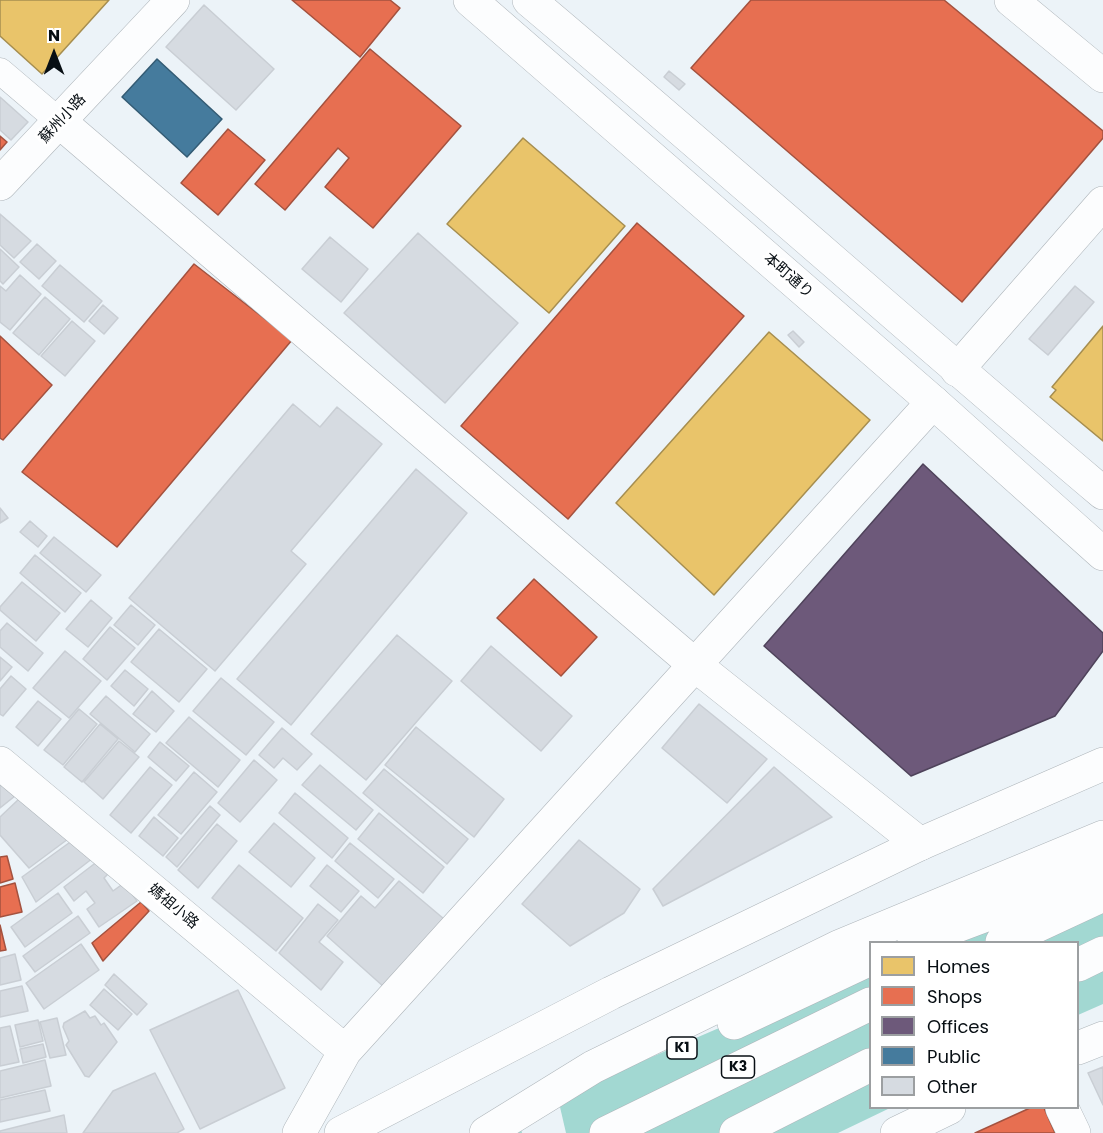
<!DOCTYPE html>
<html>
<head>
<meta charset="utf-8">
<style>
	body { margin:0 }
	#map { position:relative; width:1103px; height:1133px; overflow:hidden; background:#ecf3f8; font-family:Poppins,sans-serif }
	canvas { display:block }
	.legend { position:absolute; left:869px; top:941px; width:210px; height:168px; box-sizing:border-box; background:#fff; border:2px solid #9c9fa1; margin:0; padding:8px 10px; list-style:none; font-size:18px; color:#080f14 }
	.legend li { display:flex; align-items:center; gap:12px; height:30px }
	.legend b { width:30px; border:2px solid #9c9fa1 }
	.north { position:absolute; left:24px; top:24px; width:60px; height:60px; -webkit-text-stroke:4px #fff; paint-order:stroke; rotate:0deg; font-size:16px; font-weight:700; line-height:24px; text-align:center; color:#080f14 }
	.north::after { content:''; display:block; margin:auto; width:21px; height:27px; background:#080f14; clip-path:polygon(50% 0,100% 100%,50% 72%,0 100%) }
</style>
</head>
<body>
<div id="map">
<canvas width="1103" height="1133"></canvas>
<ul class="legend">
<li><b style="height:16px;background:#e9c46a"></b>Homes</li>
<li><b style="height:16px;background:#e76f51"></b>Shops</li>
<li><b style="height:16px;background:#6d597a"></b>Offices</li>
<li><b style="height:16px;background:#457b9d"></b>Public</li>
<li><b style="height:16px;background:#d6dbe1"></b>Other</li>
</ul>
<div class="north">N</div>
</div>
<script>
const context = document.querySelector('canvas').getContext('2d');
context.lineJoin = 'round';
function paint(path, color) {
  context.fillStyle = color;
  context.fill(path, 'evenodd');
}
function trace(path, color, width, dash) {
  context.strokeStyle = color;
  context.lineWidth = width;
  context.lineCap = dash ? 'butt' : 'round';
  context.setLineDash(dash || []);
  context.stroke(path);
}
function label(font, color, halo, rows, align = 'center') {
  context.font = font + ' Poppins,"Noto Sans JP",sans-serif';
  context.lineWidth = 6;
  context.setLineDash([]);
  context.textBaseline = 'middle';
  context.strokeStyle = halo;
  context.fillStyle = color;
  for (const [text, x, y, turn = 0] of rows) {
    context.save();
    context.translate(x, y);
    context.rotate((+turn || 0) * Math.PI / 180);
    context.textAlign = isNaN(turn) ? turn : align;
    if (halo) context.strokeText(text, 0, 0);
    context.fillText(text, 0, 0);
    context.restore();
  }
}
paint(new Path2D(`
	M1103 860V1004L1078 1015V942H918Z
	M870 963V1108H890L838 1133H480L510 1118Z`), '#a2d8d2');
paint(new Path2D(`
	M557 1094 566 1133H522L517 1111Z`), '#ecf3f8');
const homes = new Path2D(`
	M0 0H109L42 74 0 36Z
	M523 138 625 226 549 313 447 224Z
	M1103 326V441L1050 397 1056 390 1052 387Z
	M769 332 870 420 714 595 616 503Z`);
paint(homes, '#e9c46a');
trace(homes, '#a68e50', 1.5);
const shops = new Path2D(`
	M292 0H390L400 8 360 57Z
	M751 0H944L1103 131V138L962 302 691 68Z
	M370 49 461 126 373 228 325 187 349 158 338 148 285 210 255 184Z
	M228 129 265 160 218 215 181 183Z
	M0 136 7 142 0 150Z
	M637 223 744 316 568 519 461 426Z
	M194 264 292 340 117 547 22 472Z
	M0 336 52 385 3 440 0 438Z
	M534 579 597 637 561 676 497 618Z
	M7 856 13 879 0 883V857Z
	M15 883 22 912 0 917V887Z
	M141 902 149 911 103 961 92 943Z
	M0 925 6 950 0 951Z
	M1030 1108H1044L1055 1133H975Z`);
paint(shops, '#e76f51');
trace(shops, '#a4523f', 1.5);
const offices = new Path2D(`
	M923 464 1103 633V651L1055 716 911 776 764 646Z`);
paint(offices, '#6d597a');
trace(offices, '#4f435b', 1.5);
const public = new Path2D(`
	M157 59 222 119 187 157 122 97Z`);
paint(public, '#457b9d');
trace(public, '#335b74', 1.5);
const building = new Path2D(`
	M204 5 274 69 236 110 166 47Z
	M669 71 685 84 679 90 664 77Z
	M0 97 28 122 11 140 0 130Z
	M0 214 31 241 14 258 0 245Z
	M418 233 518 323 445 403 344 313Z
	M330 237 368 269 341 302 302 269Z
	M37 244 56 261 39 279 20 262Z
	M0 249 19 267 3 284 0 281Z
	M60 265 102 301 84 322 42 286Z
	M20 275 41 294 10 330 0 322V286L6 291Z
	M1075 286 1094 302 1048 355 1029 339Z
	M45 297 70 319 39 355 13 333Z
	M103 305 118 318 104 334 89 321Z
	M72 321 95 341 65 376 41 356Z
	M793 331 804 342 799 347 788 335Z
	M293 404 320 427 337 407 382 444 291 551 306 564 215 671 129 598Z
	M416 469 467 513 291 725 237 679Z
	M0 508 8 518 0 523Z
	M30 521 47 536 38 547 20 532Z
	M54 537 101 575 86 592 40 553Z
	M35 555 81 593 65 612 20 573Z
	M22 582 60 613 36 641 0 610V607Z
	M91 600 112 618 88 647 66 629Z
	M131 605 155 625 138 645 114 625Z
	M7 623 43 653 28 671 0 647V631Z
	M110 627 135 648 107 680 83 659Z
	M159 629 207 669 179 702 131 662Z
	M397 635 452 681 366 780 311 734Z
	M491 646 572 716 541 751 461 681Z
	M65 651 101 681 69 718 33 688Z
	M0 657 12 667 0 681Z
	M125 670 148 689 134 706 111 686Z
	M11 676 26 689 3 716 0 714V689Z
	M221 678 274 722 246 755 193 711Z
	M152 691 174 711 156 732 133 714Z
	M106 696 150 734 135 752 90 714Z
	M38 701 61 719 38 746 16 727Z
	M699 704 767 759 727 803 662 748Z
	M79 709 97 724 63 765 44 750Z
	M189 717 240 760 218 787 166 743Z
	M100 724 118 739 82 782 64 767Z
	M416 727 504 799 474 837 385 765Z
	M282 728 312 754 297 770 283 758 274 768 259 755Z
	M119 741 139 757 103 799 84 782Z
	M160 742 189 766 176 781 148 757Z
	M254 760 277 780 240 822 218 803Z
	M320 765 373 810 356 830 302 785Z
	M150 767 172 785 131 833 110 815Z
	M774 767 832 817 663 906 653 889Z
	M384 769 468 839 447 864 363 793Z
	M194 772 217 792 181 834 158 815Z
	M0 781 15 796 0 808Z
	M295 793 348 838 332 858 279 813Z
	M20 798 68 839 29 868 0 835V817Z
	M210 806 220 815 177 867 166 857Z
	M379 813 444 867 423 893 358 839Z
	M154 817 178 838 163 856 139 836Z
	M274 823 315 858 291 887 249 852Z
	M217 824 237 841 198 888 178 870Z
	M73 840 93 858 36 902 22 877Z
	M579 840 640 889 624 913 570 946 522 904Z
	M350 843 394 879 378 898 335 861Z
	M98 861 108 874 104 878 113 891 124 883 137 901 99 927 87 909 95 903 86 891 74 901 64 887Z
	M239 865 303 918 276 951 212 898Z
	M327 865 359 891 341 912 310 886Z
	M399 881 444 919 384 987 327 936 361 896 375 908Z
	M58 893 72 913 25 947 11 927Z
	M318 904 338 920 319 942 343 962 321 990 279 953Z
	M78 916 90 933 35 972 23 956Z
	M81 944 99 970 44 1009 26 983Z
	M15 954 21 980 0 985V958Z
	M114 974 147 1004 137 1015 105 985Z
	M22 986 28 1011 0 1017V991Z
	M104 989 132 1014 118 1030 90 1005Z
	M238 990 285 1088 200 1129 150 1030Z
	M85 1011 90 1018 95 1016 101 1025 104 1023 117 1042 89 1077 85 1076 66 1045 69 1041 63 1027 64 1023Z
	M57 1018 66 1055 50 1058 40 1022Z
	M38 1020 43 1041 20 1047 15 1025Z
	M10 1026 19 1062 0 1066V1028Z
	M43 1044 46 1057 23 1063 20 1049Z
	M45 1060 51 1086 0 1098V1071Z
	M1103 1067V1105L1088 1073Z
	M155 1073 184 1129 177 1133H83L113 1091Z
	M45 1090 50 1111 0 1122V1100Z
	M64 1115 67 1133H0V1131Z`);
paint(building, '#d6dbe1');
trace(building, '#c9ced4', 1.5);
const pedestrian = new Path2D(`
	M0 71 60 122`);
const minor = new Path2D(`
	M1011 0 1103 76
	M60 122 695 665 920 844
	M0 184 173 0
	M957 370 1103 203
	M0 763 345 1051
	M1078 1048 1103 1038
	M1062 1108 1074 1133
	M299 1133 345 1051 933 402
	M897 1133 949 1108`);
const tertiary = new Path2D(`
	M470 0 933 402 1103 554
	M529 0C722 162 910 330 1103 493
	M341 1133 611 993 920 844 1103 764`);
const motorway = new Path2D(`
	M914 942 1103 871
	M1002 942 1103 895
	M1078 965 1103 953
	M734 1023 870 959
	M486 1133 593 1067 838 947 1103 837
	M606 1133 870 1004
	M736 1133 870 1065`);
trace(pedestrian, '#aeb5ba', 27);
trace(minor, '#aeb5ba', 34);
trace(tertiary, '#aeb5ba', 34);
trace(motorway, '#aeb5ba', 34);
trace(pedestrian, '#fcfdfe', 26);
trace(minor, '#fcfdfe', 33);
trace(tertiary, '#fcfdfe', 33);
trace(motorway, '#fcfdfe', 33);
for (const [x, y, w] of [
	[682,1048,30],
	[738,1067,33]
]) {
  const box = new Path2D();
  box.roundRect(x - w / 2, y - 11, w, 22, 4.5);
  context.fillStyle = '#fff';
  context.fill(box);
  trace(box, '#080f14', 1.5);
}
label('bold 14px', '#080f14', null, [
	["K1",682,1048],
	["K3",738,1067]
]);
label('15px', '#080f14', '#fff', [
	["蘇州小路",63,119,-47],
	["本町通り",788,276,41],
	["媽祖小路",173,907,40]
]);
</script>
</body>
</html>
